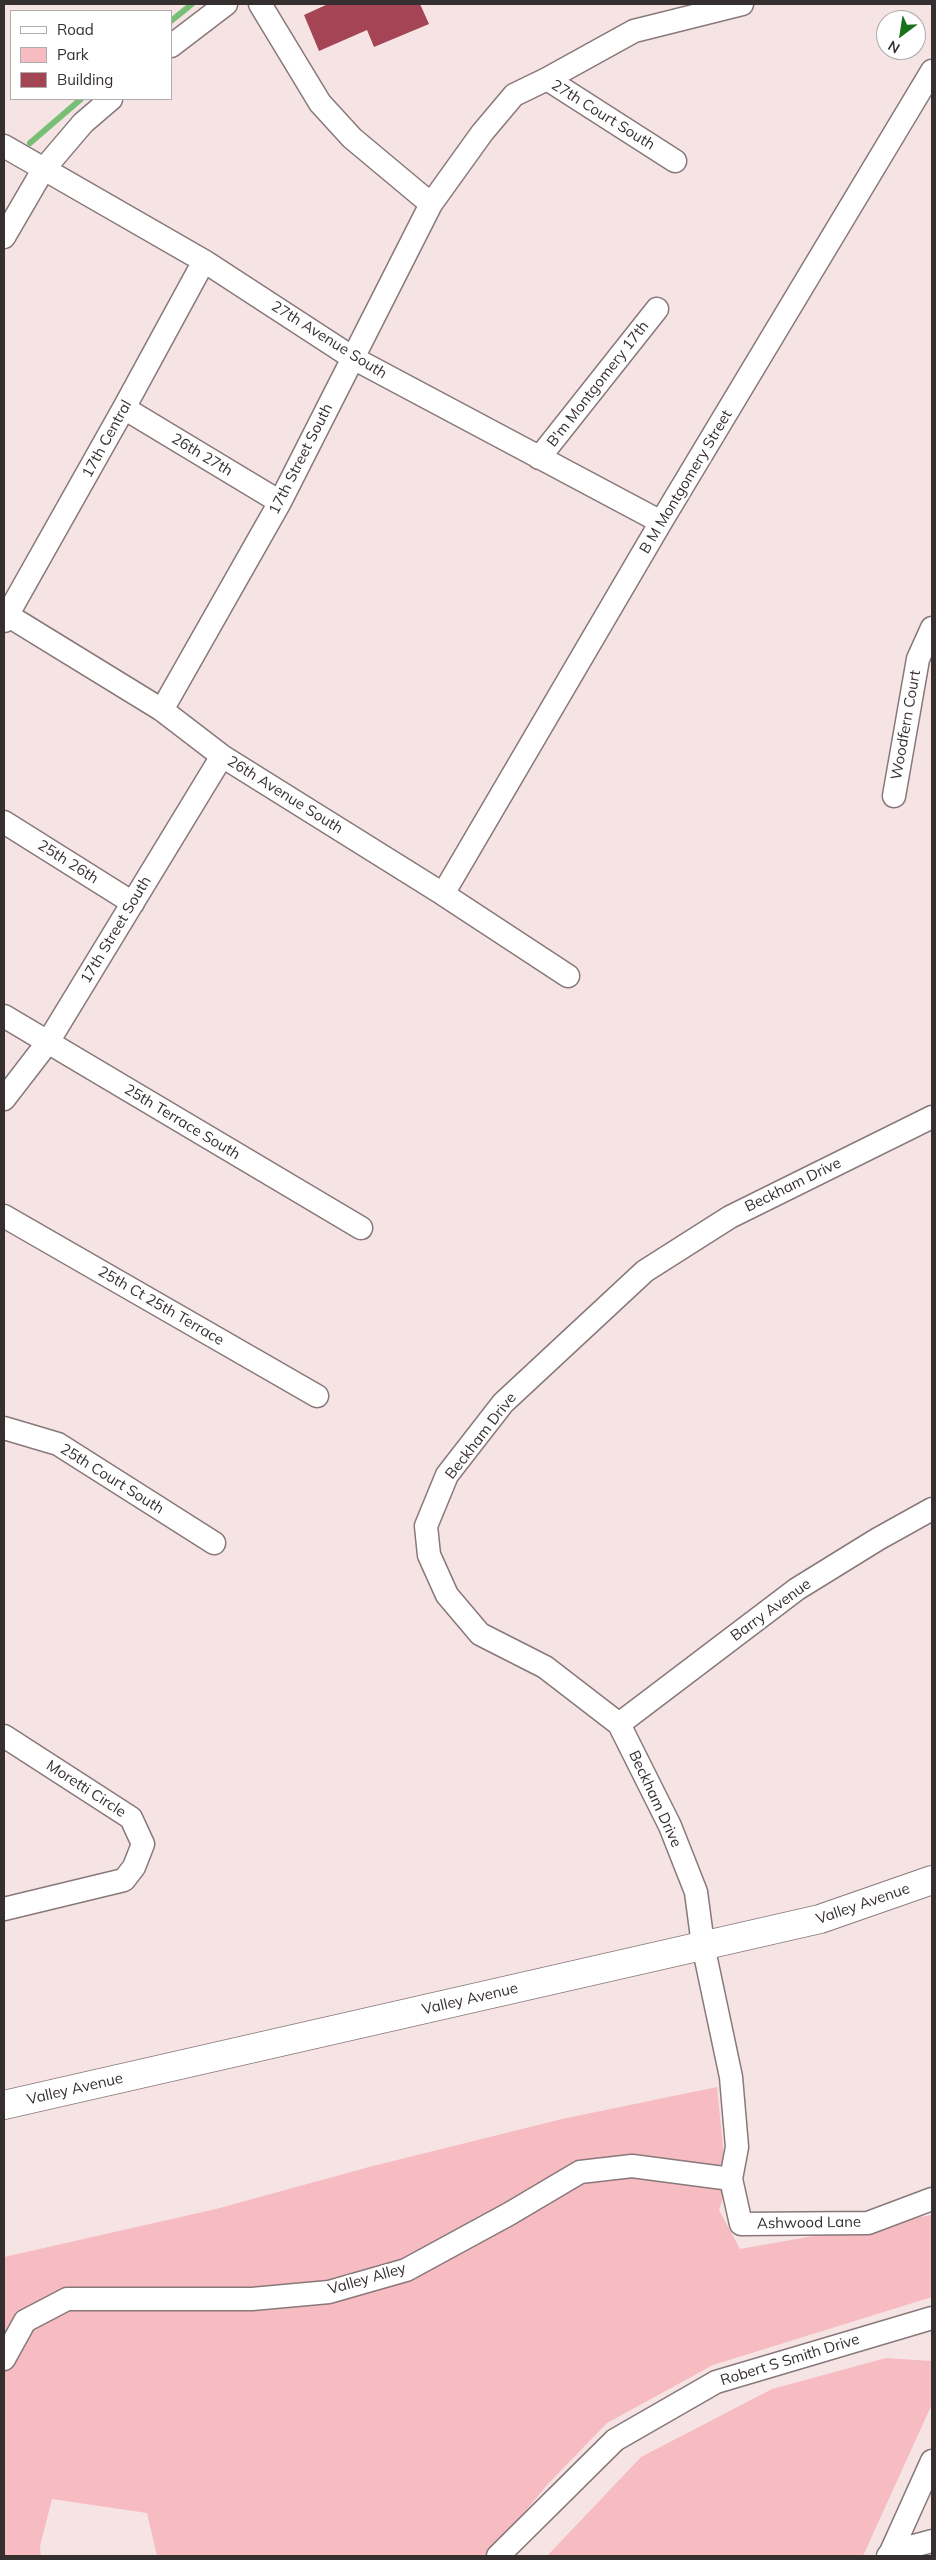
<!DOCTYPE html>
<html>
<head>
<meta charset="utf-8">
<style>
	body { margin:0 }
	#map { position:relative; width:936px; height:2560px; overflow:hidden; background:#f6e4e5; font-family:Mulish,sans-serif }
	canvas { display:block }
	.frame { position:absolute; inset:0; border:5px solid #362f2f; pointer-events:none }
	.legend { position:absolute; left:10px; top:10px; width:162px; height:90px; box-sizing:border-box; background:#fff; border:1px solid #afacac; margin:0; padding:6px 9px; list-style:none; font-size:15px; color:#362f2f }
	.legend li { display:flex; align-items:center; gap:10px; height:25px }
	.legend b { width:25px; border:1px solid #afacac }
	.north { position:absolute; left:876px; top:10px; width:50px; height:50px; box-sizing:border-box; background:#fff; border:1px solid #afacac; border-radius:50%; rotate:211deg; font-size:14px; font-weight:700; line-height:20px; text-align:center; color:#362f2f }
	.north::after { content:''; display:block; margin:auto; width:18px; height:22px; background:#1a711c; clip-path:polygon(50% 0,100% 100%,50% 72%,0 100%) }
</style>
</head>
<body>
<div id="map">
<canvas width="936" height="2560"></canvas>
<div class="frame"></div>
<ul class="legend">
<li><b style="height:6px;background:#fff"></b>Road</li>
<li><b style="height:14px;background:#f6bcc2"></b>Park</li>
<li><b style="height:14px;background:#a44455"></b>Building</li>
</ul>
<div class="north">N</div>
</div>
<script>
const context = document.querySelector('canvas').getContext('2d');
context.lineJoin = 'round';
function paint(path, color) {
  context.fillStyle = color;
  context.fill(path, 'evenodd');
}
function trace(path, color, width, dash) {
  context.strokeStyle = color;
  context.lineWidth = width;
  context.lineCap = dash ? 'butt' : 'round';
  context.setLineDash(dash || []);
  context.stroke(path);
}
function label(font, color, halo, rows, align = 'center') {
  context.font = font + ' Mulish,sans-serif';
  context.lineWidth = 5;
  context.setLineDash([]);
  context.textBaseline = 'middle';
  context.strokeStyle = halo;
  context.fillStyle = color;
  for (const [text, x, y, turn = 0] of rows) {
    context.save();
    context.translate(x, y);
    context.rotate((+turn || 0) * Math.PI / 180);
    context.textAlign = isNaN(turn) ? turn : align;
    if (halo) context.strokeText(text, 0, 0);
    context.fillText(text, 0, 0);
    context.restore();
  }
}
paint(new Path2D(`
	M717 2087 727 2186 719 2210 740 2249 932 2215V2297L713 2365 607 2423 547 2485 488 2556H157L147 2513 52 2499 40 2546 41 2556H4V2257L216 2209 369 2167 562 2119Z
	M886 2358 932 2361V2404L863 2556H547L641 2457 772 2389Z`), '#f6bcc2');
trace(new Path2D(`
	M171 21 192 4
	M30 143 81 99`), '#77bf74', 6);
paint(new Path2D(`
	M328 4H420L429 24 374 47 367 30 319 51 304 15Z`), '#a44455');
const minor = new Path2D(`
	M260 4 320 103 352 138 431 204 482 133 514 95 547 79 675 161
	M171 46 226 4
	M547 79 634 31 742 4
	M4 146 204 261 353 358 661 522
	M4 237 43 170 83 123 111 99
	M124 408 280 502
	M539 458 657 309
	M4 613 162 710 222 756 443 894 568 976
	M4 621 124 408 204 261
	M162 710 280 502 431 204
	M894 796 918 659 932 628
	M4 822 133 903
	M443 894 661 522 932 71
	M4 1016 361 1228
	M4 1099 48 1042 222 756
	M932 1117 730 1217 645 1271 503 1403 447 1475 426 1526 429 1555 447 1595 480 1634 545 1667 619 1724 670 1826 696 1892 703 1945 731 2077 737 2147 731 2179 741 2224 868 2223 932 2199
	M4 1216 317 1396
	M4 1428 58 1444 214 1543
	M619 1724 797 1589 878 1539 932 1509
	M4 1736 131 1818 143 1844 134 1867 124 1880 4 1909
	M4 2359 25 2321 67 2299H252L329 2292 406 2270 509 2214 580 2172 632 2166 731 2179
	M891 2552 932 2461
	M498 2556 615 2440 716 2382 932 2318
	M888 2556 891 2552 932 2541`);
const major = new Path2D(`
	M4 2105 820 1919 932 1880`);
trace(minor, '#887879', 25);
trace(major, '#887879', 30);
trace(minor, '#fff', 22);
trace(major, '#fff', 28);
label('15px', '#362f2f', '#fff', [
	["27th Court South",603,115,32],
	["27th Avenue South",329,340,32],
	["B'm Montgomery 17th",598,384,-52],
	["17th Central",107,439,-61],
	["26th 27th",202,455,31],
	["17th Street South",301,459,-63],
	["B M Montgomery Street",686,482,-59],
	["Woodfern Court",906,725,-80],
	["26th Avenue South",285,795,32],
	["25th 26th",68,862,32],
	["17th Street South",116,930,-59],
	["25th Terrace South",182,1122,31],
	["Beckham Drive",793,1185,-26],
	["25th Ct 25th Terrace",161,1306,30],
	["Beckham Drive",481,1436,-52],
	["25th Court South",112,1479,32],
	["Barry Avenue",771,1610,-36],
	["Moretti Circle",86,1789,33],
	["Beckham Drive",655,1799,65],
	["Valley Avenue",863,1904,-19],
	["Valley Avenue",470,1999,-13],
	["Valley Avenue",75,2089,-13],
	["Ashwood Lane",809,2223,-1],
	["Valley Alley",367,2279,-16],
	["Robert S Smith Drive",790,2360,-17]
]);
</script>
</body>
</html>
